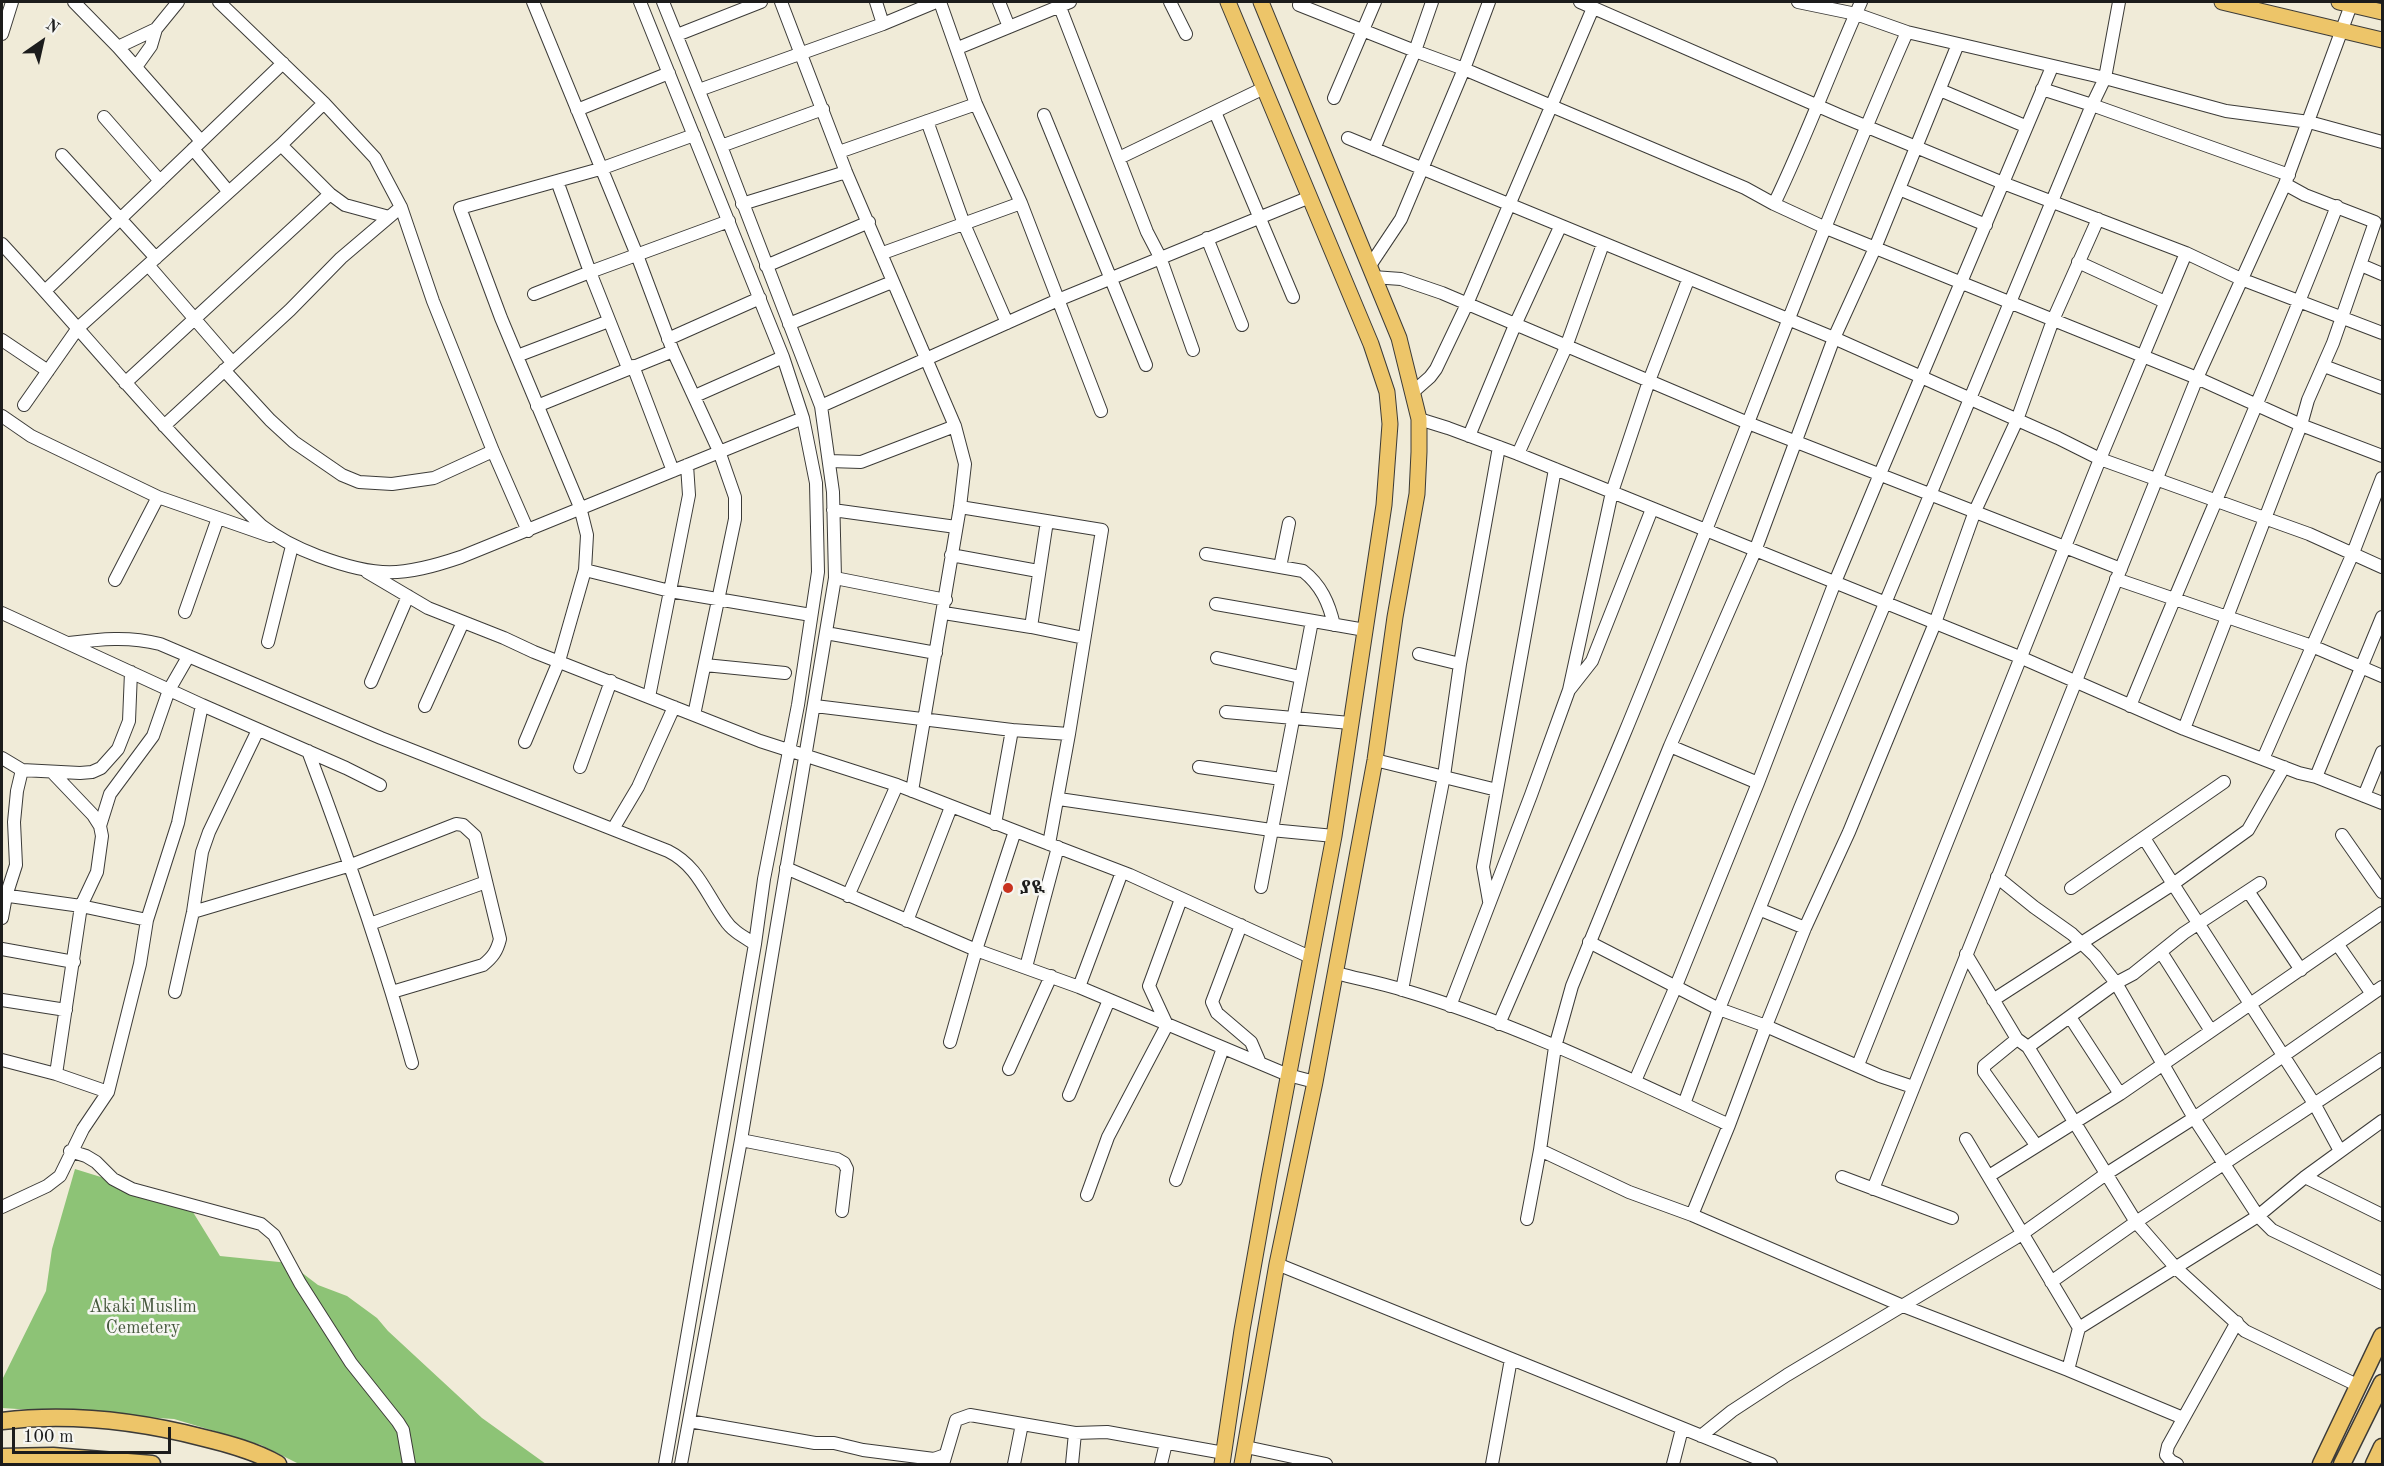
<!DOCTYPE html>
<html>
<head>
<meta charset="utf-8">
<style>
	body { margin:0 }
	#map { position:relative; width:2384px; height:1466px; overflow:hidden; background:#f0ebd8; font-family:"Old Standard TT",serif }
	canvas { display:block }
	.frame { position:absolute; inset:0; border:3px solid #1c1c1c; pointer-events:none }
	.north { position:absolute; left:12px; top:12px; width:60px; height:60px; -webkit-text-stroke:4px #f6f6f2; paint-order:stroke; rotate:34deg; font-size:16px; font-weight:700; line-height:24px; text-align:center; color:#1c1c1c }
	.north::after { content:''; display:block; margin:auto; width:21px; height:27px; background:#1c1c1c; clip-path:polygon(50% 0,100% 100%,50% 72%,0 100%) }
	.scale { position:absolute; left:12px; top:1427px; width:159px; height:27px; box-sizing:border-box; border:3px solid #1c1c1c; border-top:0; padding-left:8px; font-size:18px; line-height:21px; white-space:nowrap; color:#1c1c1c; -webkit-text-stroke:4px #f6f6f2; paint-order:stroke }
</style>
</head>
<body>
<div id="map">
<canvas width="2384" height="1466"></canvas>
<div class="frame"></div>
<div class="north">N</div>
<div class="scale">100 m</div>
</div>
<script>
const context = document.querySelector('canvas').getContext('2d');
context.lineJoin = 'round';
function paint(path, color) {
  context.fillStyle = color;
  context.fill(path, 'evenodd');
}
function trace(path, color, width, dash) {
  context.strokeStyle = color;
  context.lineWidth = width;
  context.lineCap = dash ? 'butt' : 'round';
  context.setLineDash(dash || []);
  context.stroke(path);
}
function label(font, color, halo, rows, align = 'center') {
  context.font = font + ' "Old Standard TT","Noto Serif Ethiopic",serif';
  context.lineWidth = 5;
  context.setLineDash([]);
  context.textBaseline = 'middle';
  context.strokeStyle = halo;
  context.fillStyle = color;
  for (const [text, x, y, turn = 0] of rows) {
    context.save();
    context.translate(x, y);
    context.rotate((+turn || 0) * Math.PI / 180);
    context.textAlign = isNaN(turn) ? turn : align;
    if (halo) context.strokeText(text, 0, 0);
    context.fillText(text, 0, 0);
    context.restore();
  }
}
paint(new Path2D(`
	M75 1169 188 1204 220 1256 289 1263 318 1285 347 1296 377 1318 388 1331 482 1418 546 1464H299L261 1445 174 1419 2 1408V1380L46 1291 52 1249Z`), '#8dc376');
const minor = new Path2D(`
	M74 2 118 47 201 141
	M219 2 324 103 375 158 401 207 433 301 493 451 528 531
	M533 2 637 255 673 351 719 451 735 497V519L694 715
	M640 2 783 357 803 418 816 483 818 572 798 705 764 879 755 944 665 1464
	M663 2 721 146 821 406 833 492 835 578 741 1140 681 1464
	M781 2 846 172 955 426 965 464 960 507 912 791
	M876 2 883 24
	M940 2 976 104 1021 203 1101 411
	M999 2 1009 27
	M1058 2 1147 232 1160 257 1193 350
	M1170 2 1186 34
	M1580 2 1841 116 2003 183 2186 253 2241 279 2382 333
	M1798 2 1856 14 1907 32 2105 78 2226 111 2309 122 2382 142
	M1299 5 1415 51 1464 69 1745 188 1774 204 1826 228 2197 378 2301 425 2308 400 2333 343 2375 222 2305 195 2285 184
	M2 34 12 2
	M677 35 761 2
	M118 47 156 29 178 2
	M958 48 1070 2
	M136 67 151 46 156 29
	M2042 89 2092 105 2289 175
	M699 90 883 24 936 2
	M1940 90 2025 126
	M1334 98 1375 2
	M577 110 669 73
	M1215 112 1293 297
	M1044 115 1146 365
	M104 117 160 181
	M927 121 964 224 1007 323
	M1348 138 1834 338 2058 438 2100 459 2309 534 2382 567
	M281 145 330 194 345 205 389 217
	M721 146 823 109
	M193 149 228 191
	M1374 149 1415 51 1432 2
	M839 152 976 104
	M62 155 156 258
	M1119 158 1264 88
	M557 181 590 272 729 221
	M1899 189 1986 225
	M742 204 846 172
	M1774 204C1806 138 1831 69 1861 2
	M1207 238 1242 325
	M2 244C89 338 169 438 262 526 280 540 297 548 318 556 377 578 402 577 461 557L803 418
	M883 253 1021 203
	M2078 262 2165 302
	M148 265 232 362
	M2361 265 2382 274
	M766 266 869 222
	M1369 267 1401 219 1464 69 1489 2
	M1373 277 1401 279 1442 293 1748 423 2121 569
	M45 291 283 63
	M534 294 590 272 628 368
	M789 324 892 282
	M668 339 760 298
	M2 340 48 371
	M517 356 609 321
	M633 366 673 471
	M2324 366 2382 388
	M224 370 270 420 294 442 342 475 359 482 392 484 434 478 493 451
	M125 383 330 194
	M1413 392 1430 377 1436 369 1467 304 1593 8
	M695 396 783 357
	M24 405 78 328 281 145 324 103
	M537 406 673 351
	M821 406 1058 300 1310 197
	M2 416 31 436 158 497 270 536
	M1419 419 1448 428 1518 454 2022 658 2184 729 2299 773 2316 777 2382 803
	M164 426 290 310 341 258 401 207
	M1469 436 1515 325 1560 227
	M1518 454 1566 347 1603 244
	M829 461 861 462 955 426
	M833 510 956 527
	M1206 554 1303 571C1321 585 1329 603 1334 625
	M951 555 1038 571
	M1280 567 1289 523
	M585 570 670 591 811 615
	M367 572 428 608 504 638 534 652 760 741 897 785 1049 844 1130 875 1310 957
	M835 578 946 600
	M2116 579 2312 646 2382 676
	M115 580 158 497
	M1216 604 1365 630
	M185 612 218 518
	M2 613 202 705 178 823 147 920 140 964 108 1092 83 1129 60 1176 47 1186 2 1207
	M944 613 1031 627 1084 638
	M1031 627 1047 521
	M826 633 936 653
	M268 642 292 546
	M69 643C100 639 129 636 160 644L381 738 668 851C698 866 706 894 725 920 732 931 744 937 755 944
	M1419 654 1460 664
	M1217 658 1300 677
	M705 665 785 673
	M371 682 408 596
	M1570 689 1592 661 1652 509
	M649 697 689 495 687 465
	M202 705 346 768 380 785
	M425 706 463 622
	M815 706 1012 730 1069 734 1102 530 960 507
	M2130 706C2198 539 2272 375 2337 206
	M1226 712 1350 723
	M2184 729 2301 425 2382 456
	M525 742 559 661 585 570 587 535 580 507 501 318 460 208 600 169 694 135
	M1670 746 1758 783
	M308 751C347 854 383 957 412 1063
	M2 758 22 770 80 773 92 772 101 768 118 749 129 721 131 672
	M2263 759 2353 553 2382 478
	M1375 760 1497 790 1555 469
	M580 767 611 681
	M1199 767 1281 779
	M2284 767 2248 830 2173 884 2315 1105 2340 1151
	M52 772 93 815 100 826 102 836 97 872 81 906 56 1074
	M2316 777 2382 617
	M2364 796 2382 752
	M1059 799 1271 830 1334 836
	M995 824 1012 730
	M100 826 110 794 153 736 169 690 188 657
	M613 829 638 787 674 707
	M2342 835 2382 892
	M1049 844 1069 734
	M786 868 976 950 1079 987 1288 1075 1315 1082
	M1997 877 2034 907 2072 934 2095 956 2116 983 2194 1118 2258 1216 2272 1230 2382 1283
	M1261 887 1312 621
	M2071 888 2224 782
	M2248 891 2301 970
	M2 895 81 906 147 920
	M848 896 897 785
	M1489 901 1483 867 1497 790
	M1761 910 1805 928
	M193 912 351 865 456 824 463 825 475 836 500 939C497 951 493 957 483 965L392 992
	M2 918 6 896 16 865 14 822 17 791 22 770
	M907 921 951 807
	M370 924 486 882
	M1241 925 1212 1002 1217 1013 1251 1042 1260 1063
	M1589 942 1719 1009 1766 1026 1729 1125 1692 1215
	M2338 945 2372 994
	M2 949 74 962
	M2161 952 2211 1031
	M1966 954 2017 1039 2028 1047 2136 1222 2176 1268 2245 1331 2359 1386
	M1026 967 1058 847
	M1336 973C1358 979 1381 983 1403 990 1515 1023 1623 1076 1729 1125
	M1079 987 1122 872
	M1402 990 1444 776 1460 664 1499 447
	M175 992 193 912 202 852 209 832 258 730
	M2 1000 66 1010
	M1993 1000 2173 884 2144 838
	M1450 1006 1531 795 1569 690 1612 492 1649 381 1688 280
	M2070 1017 2120 1094
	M1499 1024C1540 928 1583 833 1623 737 1720 503 1805 265 1907 32
	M2017 1039 1984 1066V1072L2036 1145
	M950 1042 976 950 1015 831
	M2028 1047 2116 983 2133 974 2184 933 2260 883
	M2 1060 56 1074 108 1092
	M1858 1065 2100 459 2186 253
	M1009 1069 1051 976
	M1635 1081 1676 986 1758 783 1835 582 1880 474 2052 67
	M1913 1087 1880 1076 1766 1026 1805 928 1849 832 1935 623 1975 511 2017 420 2053 320 2098 219
	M1069 1095 1109 1000
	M1684 1104 1719 1009 1800 808 2092 105 2105 78 2119 2
	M1966 1139 2079 1328
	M741 1140 837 1159 844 1163 847 1169 842 1211
	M1540 1150 1629 1192 1692 1215 1903 1306 2068 1370 2183 1418
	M70 1151 86 1156 96 1162 113 1179 132 1189 250 1221 261 1224 274 1235 300 1283 351 1363 398 1422 403 1430 409 1464
	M1989 1176 2120 1094 2382 913
	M1842 1177 1952 1218
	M2305 1177 2382 1215
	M1176 1180 1223 1048
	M1873 1189 2197 378 2285 184 2351 5
	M1087 1195 1108 1137 1167 1025 1149 986 1181 899
	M1527 1219 1540 1150 1555 1047 1572 986 1670 746 1755 551 1834 338 1875 248 1958 44
	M1277 1264 1771 1464
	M2051 1282 2136 1222 2382 1059
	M2068 1370 2079 1328 2258 1216 2305 1177 2382 1121
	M689 1421 815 1443H834L863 1450 934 1459 945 1455
	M1701 1436 1732 1411 1787 1375 2022 1234 2106 1174 2194 1118 2382 987
	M1246 1447 1326 1464
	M943 1464 956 1420 970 1415 1075 1433 1107 1432 1224 1453
	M1014 1464 1022 1424
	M1072 1464 1075 1433
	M1161 1464 1166 1443
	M1492 1464 1511 1359
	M1673 1464 1682 1429
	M2177 1464 2171 1461 2166 1455 2168 1446 2237 1322`);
const major = new Path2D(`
	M2222 2 2382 40
	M2339 2 2382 12
	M1222 1464 1242 1330 1269 1178 1334 836 1384 505 1390 424 1387 392 1371 344 1228 2
	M1242 1464 1277 1264 1315 1082 1375 760 1395 617 1417 494 1419 452V419L1399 338 1261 2`);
const highway = new Path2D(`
	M2 1421C69 1413 138 1421 204 1438 229 1444 255 1451 278 1464
	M2 1457 53 1456 152 1464
	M2321 1464 2382 1336
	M2342 1464 2382 1383
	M2374 1464 2382 1447`);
trace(minor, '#3c3b38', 14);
trace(major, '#3c3b38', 17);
trace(highway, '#3c3b38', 19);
trace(minor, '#fff', 12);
trace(major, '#edc569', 15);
trace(highway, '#edc569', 16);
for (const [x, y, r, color] of [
	[1008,888,6,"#c8321e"]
]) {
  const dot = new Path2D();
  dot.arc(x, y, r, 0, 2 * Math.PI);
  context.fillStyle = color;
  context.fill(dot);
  trace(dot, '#f6f6f2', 2);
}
label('bold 18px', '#1c1c1c', '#f6f6f2', [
	["ያዪ",1020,888]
], 'left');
label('18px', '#44563c', '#f6f6f2', [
	["Akaki Muslim",143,1307],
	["Cemetery",143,1328]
]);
</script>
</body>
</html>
